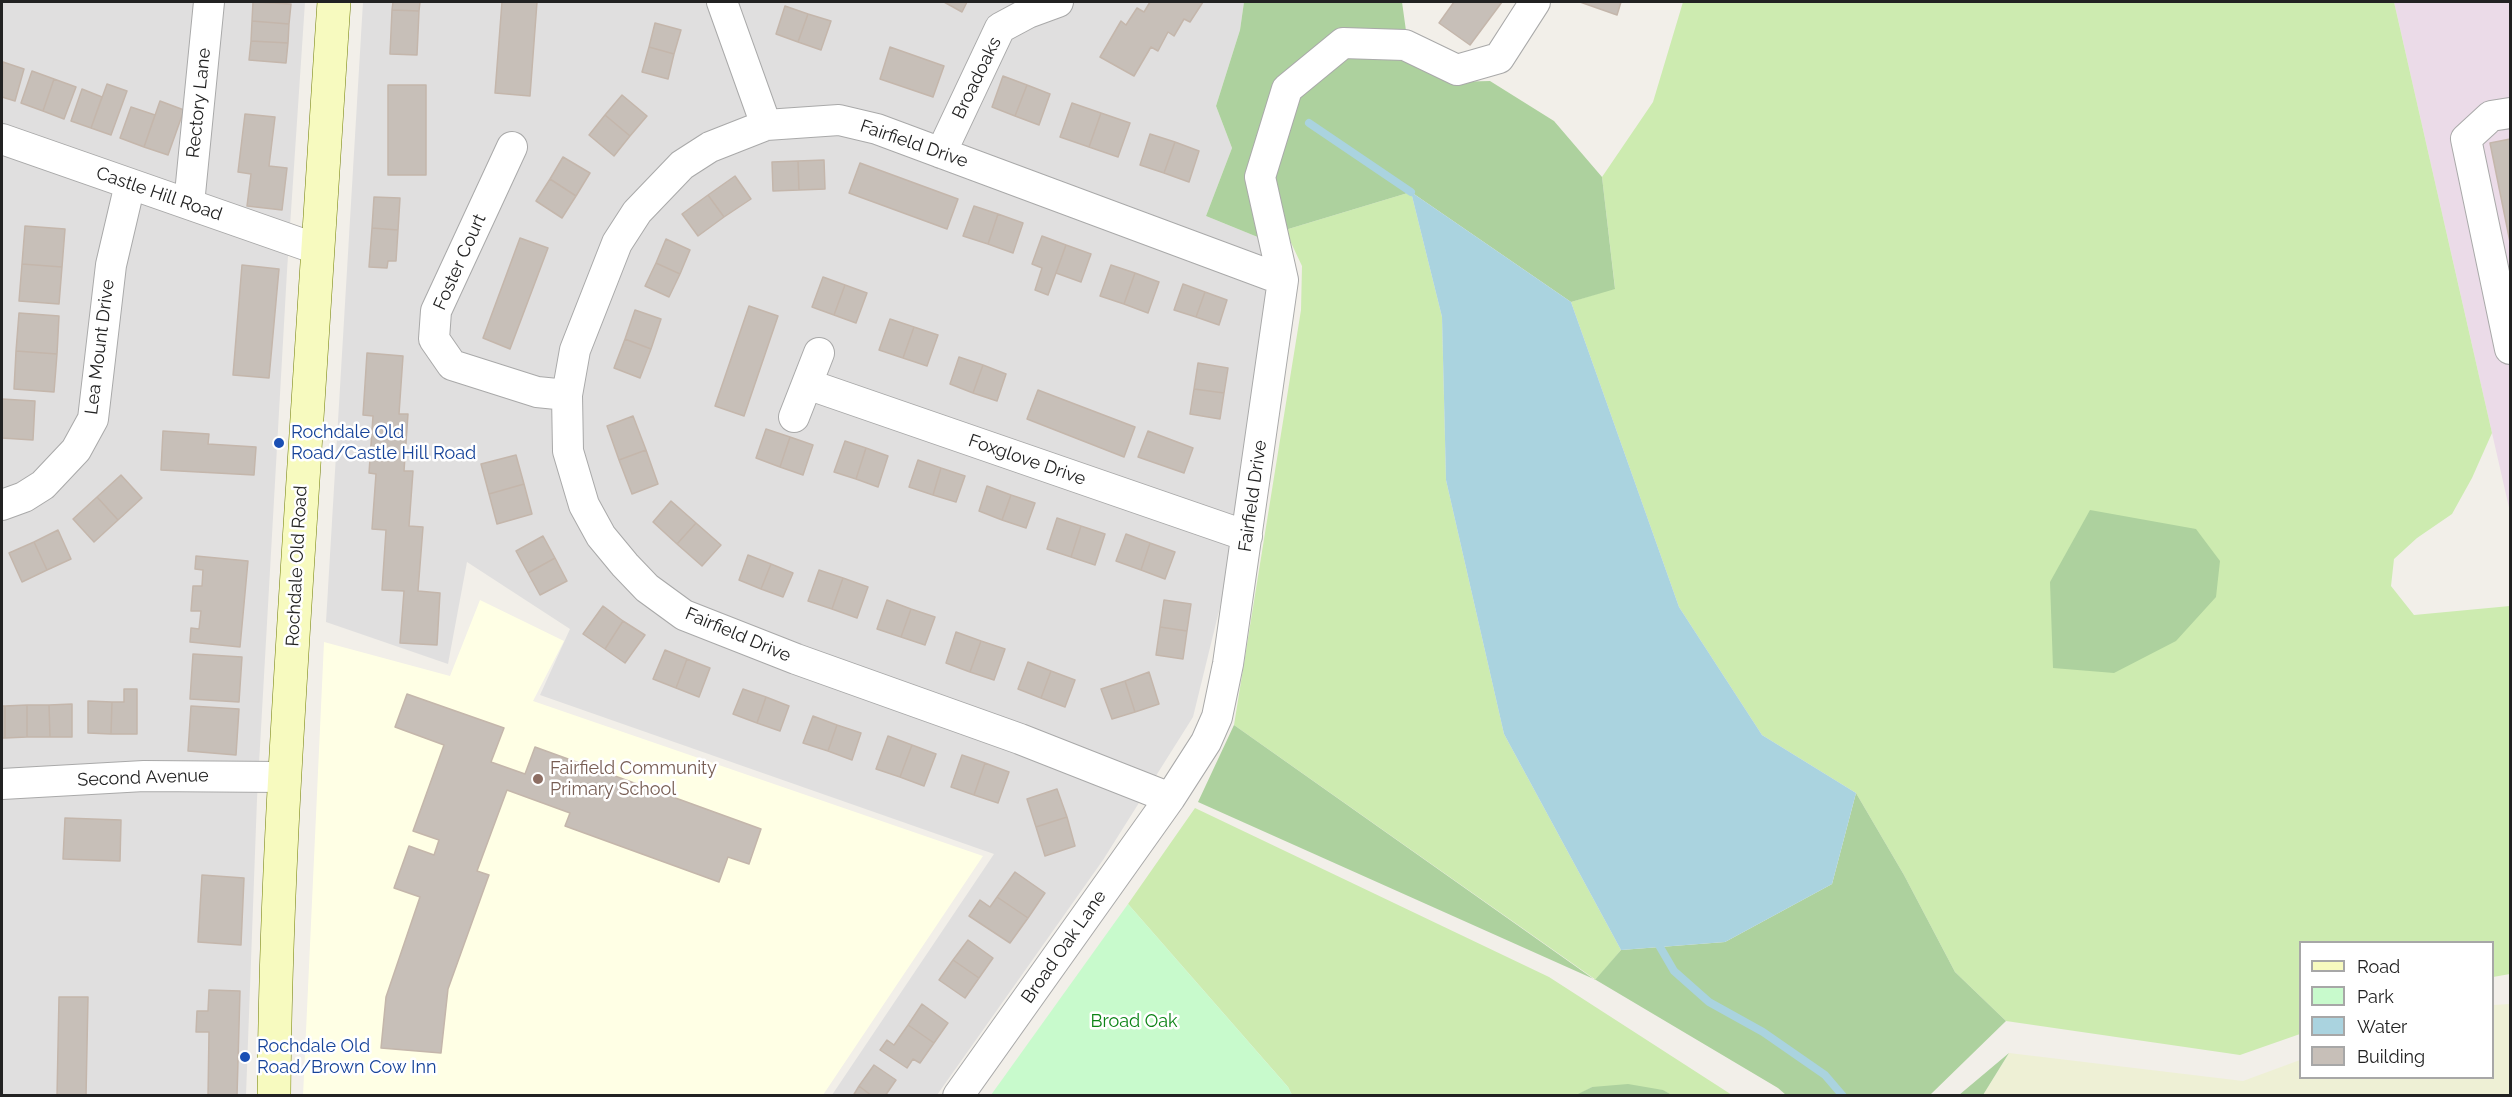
<!DOCTYPE html>
<html>
<head>
<meta charset="utf-8">
<style>
	body { margin:0 }
	#map { position:relative; width:2512px; height:1097px; overflow:hidden; background:#f2efe9; font-family:Raleway,sans-serif }
	canvas { display:block }
	.frame { position:absolute; inset:0; border:3px solid #222; pointer-events:none }
	.legend { position:absolute; left:2299px; top:941px; width:195px; height:138px; box-sizing:border-box; background:#fff; border:2px solid #a7a7a7; margin:0; padding:8px 10px; list-style:none; font-size:18px; color:#222 }
	.legend li { display:flex; align-items:center; gap:12px; height:30px }
	.legend b { width:30px; border:2px solid #a7a7a7 }
</style>
</head>
<body>
<div id="map">
<canvas width="2512" height="1097"></canvas>
<div class="frame"></div>
<ul class="legend">
<li><b style="height:8px;background:#f7fabf"></b>Road</li>
<li><b style="height:16px;background:#c8facc"></b>Park</li>
<li><b style="height:16px;background:#aad3df"></b>Water</li>
<li><b style="height:16px;background:#c7bfb8"></b>Building</li>
</ul>
</div>
<script>
const context = document.querySelector('canvas').getContext('2d');
context.lineJoin = 'round';
function paint(path, color) {
  context.fillStyle = color;
  context.fill(path, 'evenodd');
}
function trace(path, color, width, dash) {
  context.strokeStyle = color;
  context.lineWidth = width;
  context.lineCap = dash ? 'butt' : 'round';
  context.setLineDash(dash || []);
  context.stroke(path);
}
function label(font, color, halo, rows, align = 'center') {
  context.font = font + ' Raleway,sans-serif';
  context.lineWidth = 5;
  context.setLineDash([]);
  context.textBaseline = 'middle';
  context.strokeStyle = halo;
  context.fillStyle = color;
  for (const [text, x, y, turn = 0] of rows) {
    context.save();
    context.translate(x, y);
    context.rotate((+turn || 0) * Math.PI / 180);
    context.textAlign = isNaN(turn) ? turn : align;
    if (halo) context.strokeText(text, 0, 0);
    context.fillText(text, 0, 0);
    context.restore();
  }
}
paint(new Path2D(`
	M2 2H305L287 271 257 799 246 1095 2 1096Z
	M363 2H1244L1240 30 1216 106 1232 148 1206 216 1265 240 1270 286 1230 566 1193 717 1103 860 937 1095H832L994 854 540 695 570 629 467 562 448 664 326 622Z`), '#e0dfdf');
paint(new Path2D(`
	M2394 2H2510V512L2492 433Z`), '#ebdbe8');
paint(new Path2D(`
	M480 600 564 641 533 701 983 856 823 1095 303 1096 324 642 450 676Z`), '#ffffe5');
paint(new Path2D(`
	M2510 1004V1095H1983L2009 1053 2243 1081 2300 1060V1078H2492L2493 1005Z`), '#eef0d5');
paint(new Path2D(`
	M1683 2H2394L2492 433 2472 478 2452 514 2417 538 2394 559 2391 586 2414 615 2510 606V974L2493 977 2492 942H2300V1034L2240 1055 2006 1021 1955 972 1904 875 1856 793 1762 735 1679 607 1571 302 1615 288 1602 177 1653 102Z
	M1411 192 1442 317 1446 480 1504 734 1621 950 1596 980 1234 725 1301 310 1302 266 1285 230Z
	M1195 808 1549 977 1732 1095H1672L1662 1090 1592 1087 1576 1096 1292 1095 1288 1087 1128 904Z`), '#cdebb0');
paint(new Path2D(`
	M1244 2H1402L1407 38 1340 33 1281 86 1265 240 1206 216 1232 148 1216 106 1240 30Z
	M1401 53 1451 82 1490 81 1554 121 1602 177 1615 289 1571 302 1411 192 1285 230 1269 174 1292 96 1346 54Z
	M2090 510 2196 529 2220 561 2216 597 2176 641 2114 673 2053 668 2050 582Z
	M1234 725 1595 980 1621 950 1725 942 1832 884 1856 793 1904 875 1955 972 2006 1021 1930 1095H1786L1778 1088 1596 980 1198 802Z
	M2009 1053 1983 1095H1959Z
	M1628 1084 1663 1090 1672 1095H1576L1592 1087Z`), '#add19e');
paint(new Path2D(`
	M1128 904 1288 1087 1292 1095H991Z`), '#c8facc');
paint(new Path2D(`
	M1411 192 1571 302 1679 607 1762 735 1856 793 1832 884 1725 942 1621 950 1504 734 1446 480 1442 317Z`), '#aad3df');
trace(new Path2D(`
	M1309 123 1411 192
	M1660 947 1674 971 1709 1002 1763 1032 1825 1075 1843 1096`), '#aad3df', 8);
const building = new Path2D(`
	M253 2 291 4 289 24 252 21Z
	M393 2H420L419 11 392 10Z
	M502 2H537L530 96 495 93Z
	M944 2H967L962 12Z
	M1150 2H1203L1190 22 1184 19 1174 36 1168 32 1158 51 1151 47 1134 76 1100 57 1121 21 1126 25 1137 8 1144 12Z
	M1454 2H1502L1470 45 1439 23Z
	M1580 2H1621L1617 15Z
	M785 6 808 14 798 42 776 34Z
	M392 10 419 11 417 55 390 54Z
	M808 14 831 21 821 50 798 42Z
	M252 21 289 24 288 43 251 41Z
	M655 23 681 30 674 54 649 47Z
	M251 41 288 43 286 63 249 60Z
	M649 47 674 54 668 79 642 72Z
	M890 47 944 66 933 97 880 79Z
	M3 62 24 69 15 101 2 97Z
	M32 71 54 79 43 111 21 103Z
	M1003 76 1027 85 1015 116 992 107Z
	M54 79 76 87 64 119 43 111Z
	M107 84 127 91 111 135 91 128Z
	M388 85H426V175H388Z
	M1027 85 1050 94 1039 125 1015 116Z
	M82 89 102 97 91 128 71 121Z
	M622 95 647 116 630 136 605 115Z
	M160 101 184 110 168 155 144 147Z
	M1072 103 1101 113 1089 147 1060 137Z
	M131 107 155 115 144 147 120 138Z
	M1101 113 1130 123 1118 157 1089 147Z
	M245 114 275 117 269 166 287 168 282 210 247 206 251 174 238 172Z
	M605 115 630 136 614 156 589 135Z
	M1150 134 1175 142 1164 173 1140 165Z
	M2510 139V242L2490 143Z
	M1175 142 1199 151 1189 182 1164 173Z
	M563 157 590 173 576 196 550 179Z
	M824 160 825 189 799 190 798 161Z
	M798 161 799 190 773 191 772 162Z
	M860 163 958 199 947 229 849 193Z
	M735 176 751 199 724 217 708 195Z
	M550 179 576 196 562 218 536 201Z
	M708 195 724 217 698 236 682 214Z
	M374 197 400 198 398 230 372 228Z
	M974 206 998 214 988 244 963 236Z
	M998 214 1023 223 1013 253 988 244Z
	M25 226 65 229 62 267 22 264Z
	M372 228 398 230 396 261H388L387 268 369 267Z
	M1042 236 1066 245 1048 295 1035 290 1042 268 1032 264Z
	M520 238 548 248 510 349 483 338Z
	M666 239 690 250 680 274 656 263Z
	M1066 245 1091 254 1081 282 1056 273Z
	M656 263 680 274 669 297 645 286Z
	M22 264 62 267 59 304 19 301Z
	M242 265 279 269 269 378 233 375Z
	M1111 265 1135 273 1124 304 1100 296Z
	M1135 273 1159 282 1148 313 1124 304Z
	M823 277 845 285 834 315 812 307Z
	M1183 284 1205 292 1196 317 1174 310Z
	M845 285 867 293 856 323 834 315Z
	M1205 292 1227 300 1219 325 1196 317Z
	M749 306 778 316 744 416 715 406Z
	M635 310 661 319 651 349 625 339Z
	M19 313 59 316 57 354 16 351Z
	M890 319 914 327 903 358 879 350Z
	M914 327 938 335 927 366 903 358Z
	M625 339 651 349 640 378 614 368Z
	M16 351 57 354 54 392 14 389Z
	M367 353 403 356 399 414H408L404 471H413L409 526 423 527 418 591 440 593 437 645 400 643 404 591 382 590 386 530 372 529 376 474 369 473 373 416 363 415Z
	M959 357 983 365 973 393 950 384Z
	M1198 363 1228 368 1224 393 1194 389Z
	M983 365 1006 374 997 401 973 393Z
	M1194 389 1224 393 1220 419 1190 414Z
	M1038 390 1135 427 1124 457 1027 419Z
	M2 399 35 401 33 440 2 438Z
	M633 416 646 450 619 460 607 426Z
	M766 429 790 437 780 467 756 458Z
	M163 431 209 434 208 444 256 447 254 475 161 470Z
	M1148 431 1193 448 1184 473 1138 457Z
	M790 437 813 445 803 475 780 467Z
	M845 441 866 448 856 479 834 472Z
	M866 448 888 456 878 487 856 479Z
	M646 450 658 484 632 494 619 460Z
	M516 455 524 484 489 494 481 464Z
	M918 460 941 468 933 495 909 487Z
	M941 468 965 476 956 502 933 495Z
	M121 475 142 498 118 520 97 497Z
	M524 484 532 514 497 524 489 494Z
	M987 486 1011 495 1002 520 979 511Z
	M1011 495 1035 503 1026 528 1002 520Z
	M97 497 118 520 94 542 73 519Z
	M671 501 696 523 677 544 653 522Z
	M1057 518 1081 526 1071 557 1047 549Z
	M696 523 721 545 702 566 677 544Z
	M1081 526 1105 534 1095 565 1071 557Z
	M58 530 71 559 47 570 34 542Z
	M1126 534 1150 543 1141 570 1116 561Z
	M543 536 555 558 528 573 516 551Z
	M34 542 47 570 22 582 9 553Z
	M1150 543 1175 552 1165 579 1141 570Z
	M748 555 771 564 761 589 739 580Z
	M196 556 248 561 240 647 190 642 191 628 199 629 201 611H191L193 586H202L203 570 195 569Z
	M555 558 567 581 540 595 528 573Z
	M771 564 793 573 783 597 761 589Z
	M819 570 843 578 832 609 808 601Z
	M843 578 868 587 857 618 832 609Z
	M887 600 911 609 901 637 877 629Z
	M1164 600 1191 604 1187 631 1160 627Z
	M603 606 623 621 605 649 583 634Z
	M911 609 935 617 925 645 901 637Z
	M623 621 645 635 625 663 605 649Z
	M1160 627 1187 631 1183 659 1156 655Z
	M956 632 981 641 970 672 946 663Z
	M981 641 1005 649 994 680 970 672Z
	M665 650 687 659 676 688 653 679Z
	M193 654 242 657 239 702 190 699Z
	M687 659 710 668 699 697 676 688Z
	M1028 662 1051 671 1041 698 1018 689Z
	M1051 671 1075 680 1065 707 1041 698Z
	M1149 672 1159 704 1135 712 1125 681Z
	M1125 681 1135 712 1112 719 1101 689Z
	M124 689H137V734H111L112 702H124Z
	M743 689 766 697 757 723 733 714Z
	M407 694 504 728 491 762 525 774 535 747 761 829 749 864 728 857 719 882 565 826 570 813 507 790 477 871 489 875 448 989 441 1053 381 1048 386 997 420 897 394 888 409 846 434 855 439 840 413 831 444 745 395 727Z
	M766 697 789 706 780 731 757 723Z
	M88 701 112 702 111 734 88 733Z
	M72 704V737H50L49 705Z
	M27 705V737L5 738V706Z
	M27 705H49L50 737H27Z
	M2 706H5V738H2Z
	M191 706 239 709 236 755 188 751Z
	M813 716 837 725 828 751 803 743Z
	M837 725 861 733 852 760 828 751Z
	M888 736 912 745 900 777 876 769Z
	M912 745 936 754 924 786 900 777Z
	M962 755 985 763 974 795 951 787Z
	M985 763 1009 772 998 803 974 795Z
	M1057 789 1067 817 1036 827 1027 799Z
	M1067 817 1075 846 1045 856 1036 827Z
	M65 818 121 820 120 861 63 859Z
	M1015 872 1045 893 1028 918 997 897Z
	M202 875 244 878 241 945 198 942Z
	M997 897 1028 918 1010 943 969 916 980 900 990 907Z
	M968 940 993 958 979 978 953 960Z
	M953 960 979 978 965 998 939 980Z
	M209 990 240 991 237 1096H208L209 1032H196L197 1011H208Z
	M59 997H88L86 1096H57Z
	M922 1004 948 1023 934 1043 908 1025Z
	M908 1025 934 1043 920 1063 913 1059 907 1068 880 1050 887 1040 894 1045Z
	M874 1065 896 1080 885 1096H872L859 1086Z
	M859 1086 872 1096H853Z`);
paint(building, '#c7bfb8');
trace(building, '#c4b6ab', 1.5);
const minor = new Path2D(`
	M722 2 766 125
	M2510 113 2491 116 2466 139 2510 349
	M2 139 317 249
	M512 147 436 311 434 339 452 365 537 392 567 395
	M941 153 1000 28 1028 13 1058 2
	M189 204 209 2
	M1283 280 1260 177 1287 89 1343 43 1405 45 1457 70 1499 58 1535 2
	M807 384 1247 536
	M794 417 819 353
	M2 505 24 497 43 485 76 450 93 419 111 265 130 184
	M2 784 144 776 284 777
	M958 1096 1170 798 1206 742 1217 717 1228 664 1283 280 877 129 839 120 766 125 710 147 682 165 637 212 617 243 575 350 567 395 568 451 584 505 601 536 625 565 647 588 684 615 796 659 1020 739 1170 798`);
const secondary = new Path2D(`
	M274 1096C275 921 286 747 297 573 309 382 321 192 334 2`);
trace(minor, '#a9a9a9', 32);
trace(secondary, '#707d05', 34);
trace(minor, '#fff', 30);
trace(secondary, '#f7fabf', 33);
for (const [x, y, r, color] of [
	[279,443,6,"#1a4fb4"],
	[538,779,6,"#8d6e63"],
	[245,1057,6,"#1a4fb4"]
]) {
  const dot = new Path2D();
  dot.arc(x, y, r, 0, 2 * Math.PI);
  context.fillStyle = color;
  context.fill(dot);
  trace(dot, '#fff', 2);
}
label('18px', '#222', '#fff', [
	["Broadoaks",977,78,-64],
	["Rectory Lane",199,103,-84],
	["Fairfield Drive",914,144,19],
	["Castle Hill Road",159,194,19],
	["Foster Court",460,262,-66],
	["Lea Mount Drive",100,347,-83],
	["Foxglove Drive",1027,460,19],
	["Fairfield Drive",1253,496,-82],
	["Rochdale Old Road",297,566,-87],
	["Fairfield Drive",738,635,23],
	["Second Avenue",143,778,-2],
	["Broad Oak Lane",1064,947,-55]
]);
label('18px', '#164399', '#fff', [
	["Rochdale Old",291,433],
	["Road/Castle Hill Road",291,454],
	["Rochdale Old",257,1047],
	["Road/Brown Cow Inn",257,1068]
], 'left');
label('18px', '#785e54', '#fff', [
	["Fairfield Community",550,769],
	["Primary School",550,790]
], 'left');
label('18px', '#0c8416', '#fff', [
	["Broad Oak",1134,1022]
]);
</script>
</body>
</html>
